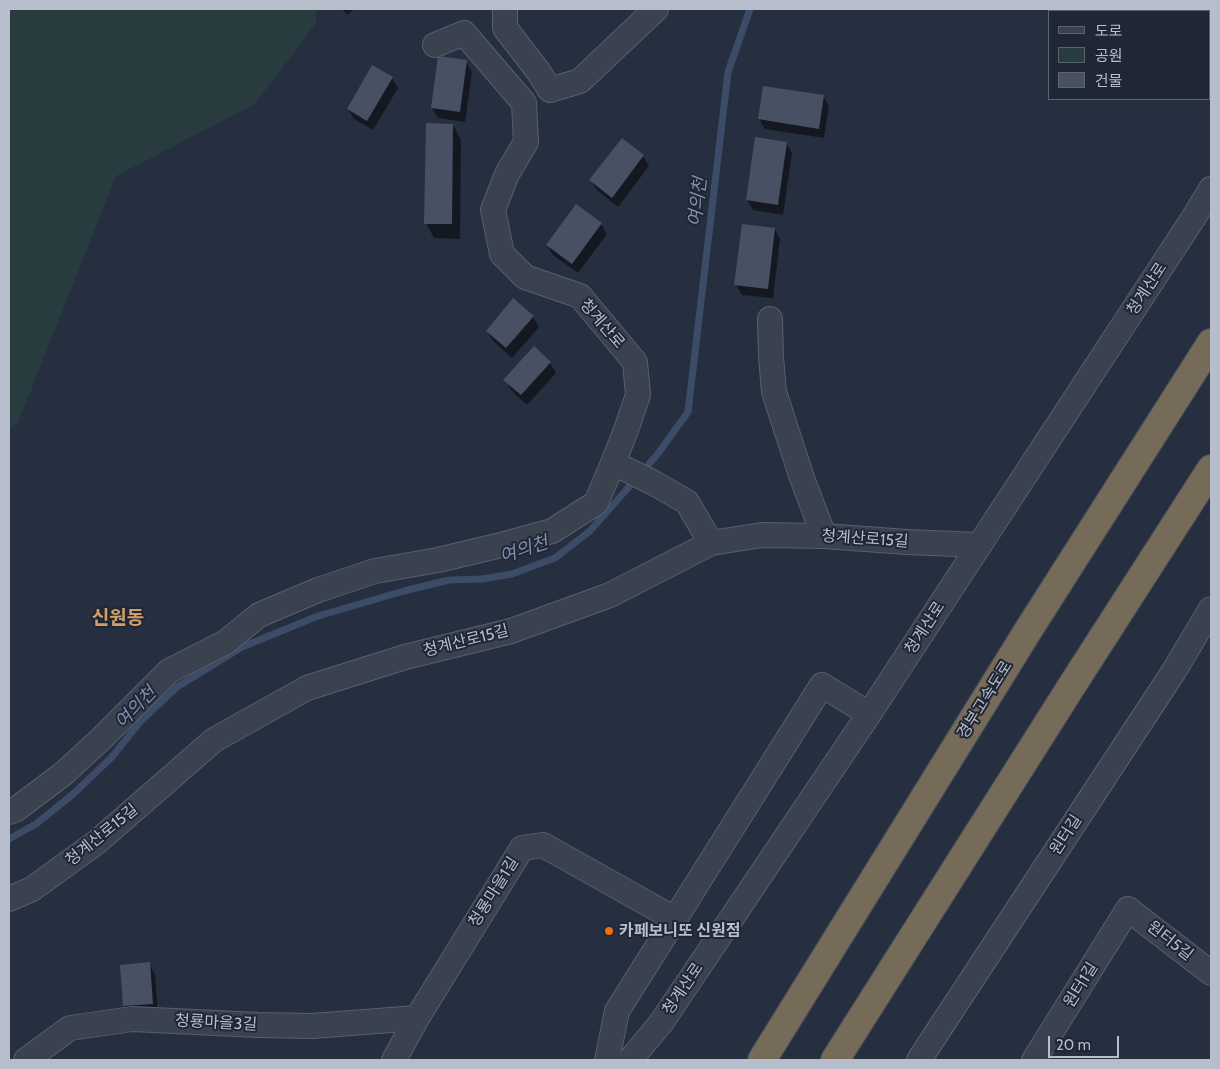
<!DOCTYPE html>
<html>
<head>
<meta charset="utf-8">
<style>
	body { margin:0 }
	#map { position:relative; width:1220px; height:1069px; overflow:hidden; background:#262f3f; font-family:Cabin,"Noto Sans KR",sans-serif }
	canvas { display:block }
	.frame { position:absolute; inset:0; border:10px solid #b7bdca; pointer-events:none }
	.legend { position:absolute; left:1048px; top:10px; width:162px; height:90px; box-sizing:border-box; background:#1f2634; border:1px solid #5c6270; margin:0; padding:6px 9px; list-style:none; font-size:15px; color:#b7bdca }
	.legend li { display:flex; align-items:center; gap:10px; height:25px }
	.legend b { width:25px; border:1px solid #5c6270 }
	.scale { position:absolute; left:1048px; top:1036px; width:71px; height:22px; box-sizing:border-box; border:2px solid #b7bdca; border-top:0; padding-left:6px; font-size:15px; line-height:18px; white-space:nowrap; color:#b7bdca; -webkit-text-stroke:4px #1f2634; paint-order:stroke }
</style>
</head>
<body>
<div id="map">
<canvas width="1220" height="1069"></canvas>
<div class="frame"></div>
<ul class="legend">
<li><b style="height:6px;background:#3a414f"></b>도로</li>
<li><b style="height:14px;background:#283c40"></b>공원</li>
<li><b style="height:14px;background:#475163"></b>건물</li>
</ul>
<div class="scale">20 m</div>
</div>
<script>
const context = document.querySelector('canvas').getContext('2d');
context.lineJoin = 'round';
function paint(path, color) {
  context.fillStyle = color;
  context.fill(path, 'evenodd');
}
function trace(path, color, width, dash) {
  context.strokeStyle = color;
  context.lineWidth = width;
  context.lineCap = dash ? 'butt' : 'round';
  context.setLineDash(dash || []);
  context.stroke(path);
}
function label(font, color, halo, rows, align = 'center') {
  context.font = font + ' Cabin,"Noto Sans KR",sans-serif';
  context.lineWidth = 4;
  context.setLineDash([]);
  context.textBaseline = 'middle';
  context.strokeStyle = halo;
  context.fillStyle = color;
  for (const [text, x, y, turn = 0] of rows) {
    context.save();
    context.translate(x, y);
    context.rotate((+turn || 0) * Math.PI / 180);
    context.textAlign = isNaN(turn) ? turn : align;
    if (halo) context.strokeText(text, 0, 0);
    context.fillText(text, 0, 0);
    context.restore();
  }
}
paint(new Path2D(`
	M9 9H316V23L255 104 116 176 18 423 9 429Z`), '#283c40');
paint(new Path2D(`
	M342 9H355L347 15Z
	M466 62 472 72 465 122 438 118 432 108Z
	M392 78 398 88 373 130 354 119 348 109Z
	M823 96 829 106 824 138 765 129 759 119Z
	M453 125 461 140 460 239 434 238 426 223Z
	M622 140 643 156 649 166 618 207 597 190 591 181Z
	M786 143 792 153 783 215 753 210 747 200Z
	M577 206 601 224 607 234 578 273 553 255 547 245Z
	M775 229 780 239 773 298 742 295 736 285Z
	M533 317 539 327 512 358 493 341 487 331Z
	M550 363 556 373 527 405 511 390 505 380Z
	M149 964 155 974 158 1013 130 1016 124 1006Z`), '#0007');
trace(new Path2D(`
	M9 839 36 824 72 795 111 758 140 722 177 687 242 647 318 616 404 591 449 580 482 579 512 574 555 558 590 531 657 455 688 412 728 72 750 9`), '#3c4b67', 7);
paint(new Path2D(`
	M438 56 467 60 460 112 431 108Z
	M372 65 393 77 367 121 347 109Z
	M763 86 824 95 819 129 758 119Z
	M426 123 453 124 452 224H424Z
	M755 137 787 142 778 205 746 200Z
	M622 138 644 155 612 198 589 180Z
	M576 204 602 223 572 264 546 245Z
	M742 224 775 228 768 289 734 285Z
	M513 298 534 316 506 348 486 331Z
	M534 346 551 362 521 395 503 380Z
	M150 962 153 1004 123 1006 120 965Z`), '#475163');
const minor = new Path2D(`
	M505 9V28L538 71 550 90 580 81 656 9
	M435 45 464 33 524 103 526 142 507 174 493 210 502 254 525 277 580 296 635 362 638 395 626 430 613 463 654 483 687 502 711 543
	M770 319 771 357 774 392 802 478 824 536
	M9 812 15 810 63 774 101 739 169 671 226 642 259 615 318 590 375 571 438 560 497 546 552 531 596 503 613 463
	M9 899 32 889 97 842 214 740 307 688 405 657 511 631 610 595 711 543 762 535 824 536 907 542 979 545
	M26 1060 70 1028 132 1019 258 1025 312 1026 417 1018
	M394 1060 417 1018 522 848 543 845 675 919
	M607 1060 617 1011 822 685 869 714
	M630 1060 661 1023 869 714 1194 217 1211 189
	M919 1060 1174 671 1211 609
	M1034 1060 1128 909 1211 973`);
const highway = new Path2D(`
	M762 1060 1029 629 1211 343
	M835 1060 1071 687 1211 469`);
trace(minor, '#585f6d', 26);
trace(highway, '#454c5a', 30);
trace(minor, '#3a414f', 24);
trace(highway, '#756b58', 28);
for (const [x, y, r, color] of [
	[609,931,5,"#e8710a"]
]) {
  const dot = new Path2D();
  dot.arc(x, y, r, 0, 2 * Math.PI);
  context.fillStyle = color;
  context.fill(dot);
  trace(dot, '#1f2634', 2);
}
label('16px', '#b7bdca', '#1f2634', [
	["청계산로",1147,289,-57],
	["청계산로",602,324,49],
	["청계산로15길",865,539,4],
	["청계산로",925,628,-57],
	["청계산로15길",466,641,-14],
	["경부고속도로",985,700,-58],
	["청계산로15길",102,835,-39],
	["원터길",1066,835,-57],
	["청룡마을1길",494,892,-58],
	["원터5길",1170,941,38],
	["원터1길",1081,985,-58],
	["청계산로",683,989,-56],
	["청룡마을3길",216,1023,3]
]);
label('bold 16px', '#b7bdca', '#1f2634', [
	["카페보니또 신원점",619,931]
], 'left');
label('italic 18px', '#7f90b0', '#1f2634', [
	["여의천",698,202,-83],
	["여의천",524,550,-18],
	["여의천",136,708,-46]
]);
label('bold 19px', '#d29f6a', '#1f2634', [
	["신원동",118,618]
]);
</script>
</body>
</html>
